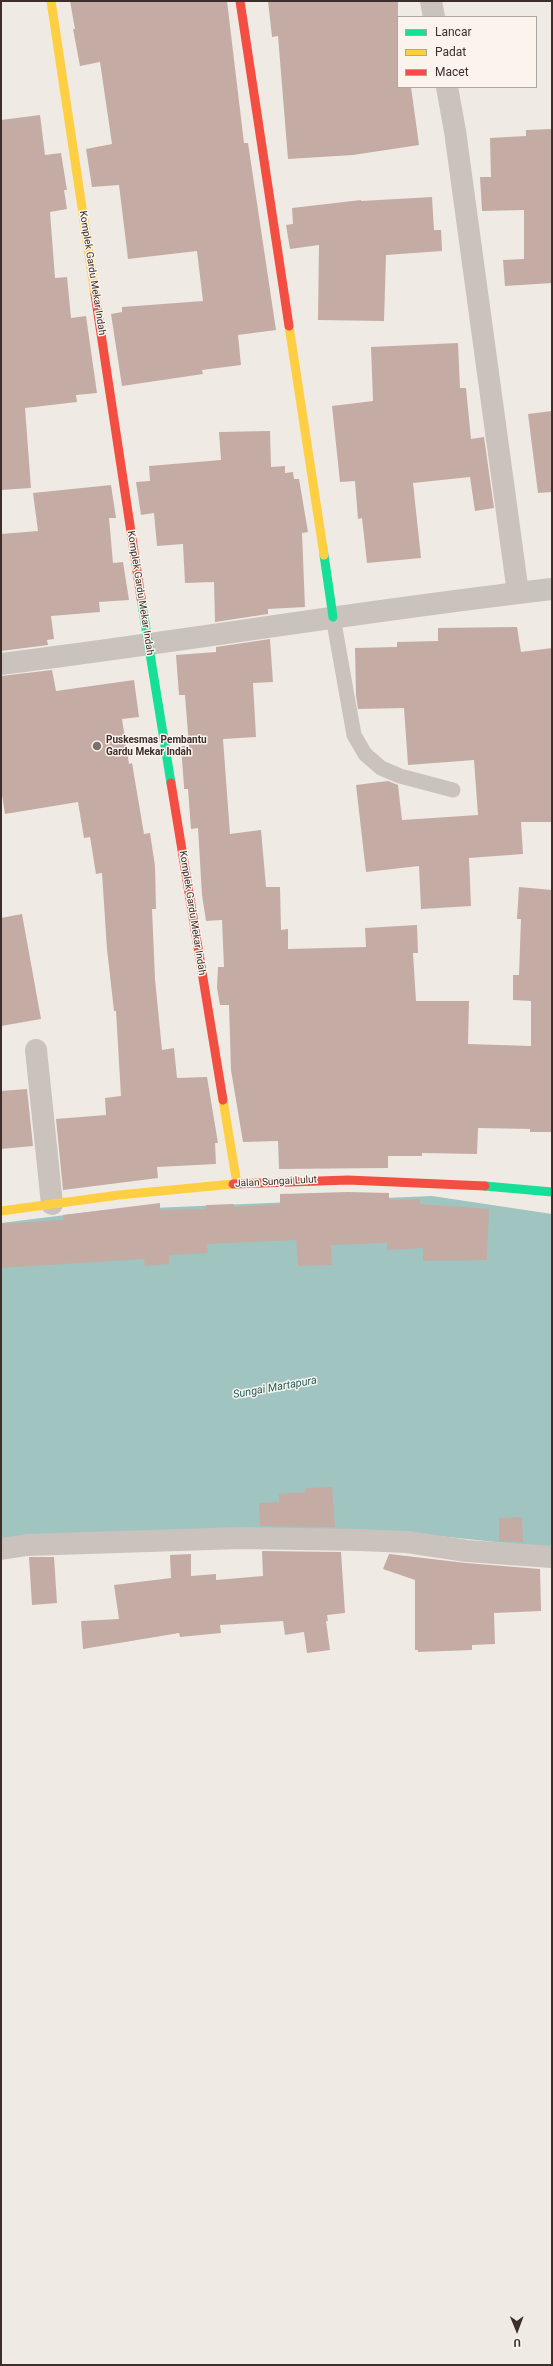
<!DOCTYPE html>
<html>
<head>
<meta charset="utf-8">
<style>
	body { margin:0 }
	#map { position:relative; width:553px; height:2366px; overflow:hidden; background:#f0eae4; font-family:Roboto,sans-serif }
	canvas { display:block }
	.frame { position:absolute; inset:0; border:2px solid #3b2e2b; pointer-events:none }
	.legend { position:absolute; left:397px; top:16px; width:140px; height:72px; box-sizing:border-box; background:#fbf4ed; border:1px solid #aea59f; margin:0; padding:5px 7px; list-style:none; font-size:12px; color:#3b2e2b }
	.legend li { display:flex; align-items:center; gap:8px; height:20px }
	.legend b { width:20px; border:1px solid #aea59f }
	.north { position:absolute; left:497px; top:2310px; width:40px; height:40px; -webkit-text-stroke:3px #fbf4ed; paint-order:stroke; rotate:179deg; font-size:11px; font-weight:700; line-height:16px; text-align:center; color:#3b2e2b }
	.north::after { content:''; display:block; margin:auto; width:14px; height:18px; background:#3b2e2b; clip-path:polygon(50% 0,100% 100%,50% 72%,0 100%) }
</style>
</head>
<body>
<div id="map">
<canvas width="553" height="2366"></canvas>
<div class="frame"></div>
<ul class="legend">
<li><b style="height:5px;background:#16e098"></b>Lancar</li>
<li><b style="height:5px;background:#ffcf43"></b>Padat</li>
<li><b style="height:5px;background:#f24e42"></b>Macet</li>
</ul>
<div class="north">U</div>
</div>
<script>
const context = document.querySelector('canvas').getContext('2d');
context.lineJoin = 'round';
function paint(path, color) {
  context.fillStyle = color;
  context.fill(path, 'evenodd');
}
function trace(path, color, width, dash) {
  context.strokeStyle = color;
  context.lineWidth = width;
  context.lineCap = dash ? 'butt' : 'round';
  context.setLineDash(dash || []);
  context.stroke(path);
}
function label(font, color, halo, rows, align = 'center') {
  context.font = font + ' Roboto,sans-serif';
  context.lineWidth = 3;
  context.setLineDash([]);
  context.textBaseline = 'middle';
  context.strokeStyle = halo;
  context.fillStyle = color;
  for (const [text, x, y, turn = 0] of rows) {
    context.save();
    context.translate(x, y);
    context.rotate((+turn || 0) * Math.PI / 180);
    context.textAlign = isNaN(turn) ? turn : align;
    if (halo) context.strokeText(text, 0, 0);
    context.fillText(text, 0, 0);
    context.restore();
  }
}
paint(new Path2D(`
	M432 1196 552 1214V1548L410 1533 1 1544V1223L106 1210Z`), '#a0c4c0');
paint(new Path2D(`
	M70 1H227L244 143H248L276 330 238 335 241 365 202 370 203 374 122 386 111 314 122 312V307L203 301 197 251 128 259 119 185 92 187 86 149 112 144 100 62 80 66 73 29H75Z
	M268 1H398V87H411L419 145 353 155 288 159 278 36 272 37Z
	M40 115 45 155 61 153 67 190H64L67 209 50 212 55 278 67 277 71 318 86 316 97 393 76 395 77 402 25 408 31 488 1 490V120Z
	M552 129V283L505 286 503 260 524 259V210L482 211 480 177H491L490 138 526 136V130Z
	M432 197 434 230H441L442 251 386 255 384 321 318 320 319 245 290 249 286 225 293 224 292 208 361 200V201Z
	M458 343 460 388H466L471 439 484 437 494 508 475 511 470 477 413 483 421 558 367 563 362 518 358 519 355 481 340 482 332 406 373 401 371 347Z
	M552 411V492L538 493 528 414Z
	M270 431 271 467 285 466V473L293 472 294 479H299L308 532 302 533 305 607 268 609V614L215 622 214 582 185 583 183 544 157 546 154 513 141 515 136 482 150 481 149 466 221 460 219 432Z
	M111 485 116 518H109L113 563 123 562 129 600 99 602 100 612 51 616 54 639 47 640 48 645 1 651V534L38 531 33 493Z
	M517 627 521 652 552 648V822H521L523 854 469 858 471 906 421 909 419 866 366 872 356 785 388 781 398 785 402 820 478 815 474 760 408 765 404 708 358 709 356 695 355 648 397 647V642L438 641V628Z
	M270 639 273 682 253 683 256 737 223 739 230 834 261 830 266 887H280L281 930 288 929V949L366 947 365 928 417 925 418 953H413L416 1001H469L468 1044 531 1046V1001L513 1000V975H519L521 919H517L519 887 552 890V1132H530V1129L478 1128 477 1154 422 1153V1156H388V1168L279 1169 278 1141 243 1142 231 1070 229 1005H220L217 988 218 967H224L222 920 206 921 202 895 198 828 191 829 188 789H184V786L181 746H189L185 695H179L176 655 216 652V647Z
	M52 670 56 691 134 680 139 717 122 719 129 764 132 763 144 834 150 833 155 866 156 909H152L155 979 162 1050 174 1048 177 1078 207 1077 218 1143H215L216 1164 157 1167 158 1178 63 1190 56 1119 106 1115 105 1098 121 1096 116 1011H114L107 949 102 873 96 874 90 837 84 838 78 802 5 814 1 788V676Z
	M22 914 41 1019 1 1026V918Z
	M27 1089 33 1146 1 1149V1091Z
	M348 1192 389 1193V1200L420 1199V1204L489 1209 487 1260 423 1261V1248L387 1250V1243L331 1245 332 1265 298 1266 296 1240 207 1244 208 1253 169 1255V1264L145 1266 144 1259 1 1268V1224L64 1220 63 1215 160 1203V1210L206 1209V1205L234 1204V1207L280 1204V1194Z
	M332 1487 335 1527 260 1526 259 1503 279 1502V1494L306 1492V1488Z
	M522 1517 523 1542 499 1541V1518Z
	M262 1551 341 1552 345 1613 327 1615 328 1621H326L330 1650 307 1653 304 1632 285 1635 283 1621 220 1625 221 1633 180 1637 179 1633 83 1649 81 1621 119 1619 114 1585 171 1578 170 1555 191 1554V1576L216 1574V1580L263 1576Z
	M389 1554 466 1563 540 1569 541 1611 494 1613 495 1644 472 1645V1650L418 1652V1650H415V1580L383 1569Z
	M29 1557H54L57 1603 32 1605Z`), '#c4aca5');
trace(new Path2D(`
	M333 617 354 735 365 754 381 768 400 776 453 790`), '#cac2bd', 15);
trace(new Path2D(`
	M431 1 434 17
	M447 87 455 131 518 593
	M1 664C185 641 368 610 552 589
	M36 1050 52 1204
	M1 1549 27 1545 240 1538 360 1540 407 1542 467 1551 552 1557`), '#cac2bd', 22);
trace(new Path2D(`
	M324 555 333 617
	M141 598 171 783
	M485 1186 552 1192`), '#16e098', 9);
trace(new Path2D(`
	M51 1 95 294
	M289 326 324 555
	M223 1100 237 1184
	M1 1211 119 1195 233 1184`), '#ffcf43', 9);
trace(new Path2D(`
	M240 1 289 326
	M95 294 141 598
	M171 783 223 1100
	M233 1184 348 1180 485 1186`), '#f24e42', 9);
for (const [x, y, r, color] of [
	[97,746,5,"#7a706c"]
]) {
  const dot = new Path2D();
  dot.arc(x, y, r, 0, 2 * Math.PI);
  context.fillStyle = color;
  context.fill(dot);
  trace(dot, '#fbf4ed', 1.5);
}
label('10px', '#3b2e2b', '#fbf4ed', [
	["Komplek Gardu Mekar Indah",92,273,81],
	["Komplek Gardu Mekar Indah",140,593,81],
	["Komplek Gardu Mekar Indah",192,913,81],
	["Jalan Sungai Lulut",276,1182,-3]
]);
label('bold 10px', '#3b2e2b', '#fbf4ed', [
	["Puskesmas Pembantu",106,740],
	["Gardu Mekar Indah",106,752]
], 'left');
label('italic 11px', '#1e5f5d', '#fbf4ed', [
	["Sungai Martapura",275,1388,-10]
]);
</script>
</body>
</html>
